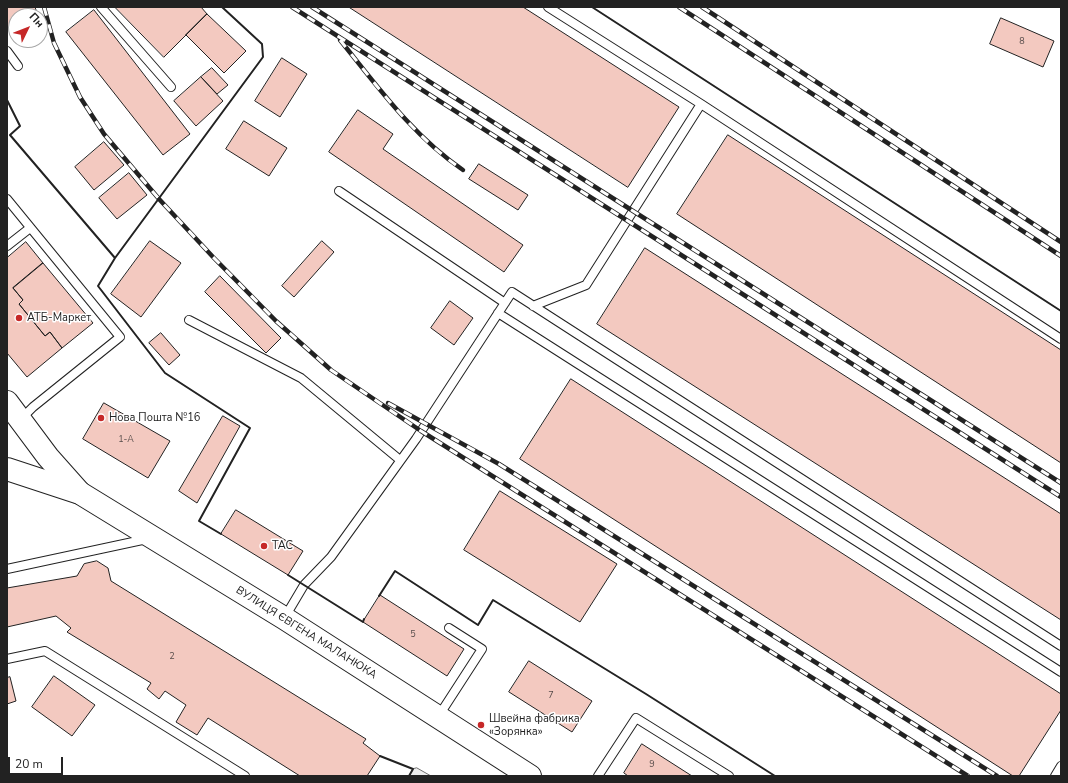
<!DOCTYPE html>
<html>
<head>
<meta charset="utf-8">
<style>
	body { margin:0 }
	#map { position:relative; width:1068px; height:783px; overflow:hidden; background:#fff; font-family:"Nunito Sans",sans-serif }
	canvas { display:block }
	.frame { position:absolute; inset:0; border:8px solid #222; pointer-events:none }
	.north { position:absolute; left:8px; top:8px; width:40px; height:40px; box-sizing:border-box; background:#fff; border:1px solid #a7a7a7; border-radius:50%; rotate:47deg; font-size:11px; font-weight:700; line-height:16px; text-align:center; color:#222 }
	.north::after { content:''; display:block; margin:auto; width:14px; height:18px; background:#c62828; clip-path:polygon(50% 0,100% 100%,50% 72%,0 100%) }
	.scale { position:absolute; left:8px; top:757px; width:55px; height:18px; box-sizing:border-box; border:2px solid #222; border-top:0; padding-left:5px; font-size:12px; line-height:14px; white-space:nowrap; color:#222; -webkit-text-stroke:3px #fff; paint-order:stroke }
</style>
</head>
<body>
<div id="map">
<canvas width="1068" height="783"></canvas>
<div class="frame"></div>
<div class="north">Пн</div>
<div class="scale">20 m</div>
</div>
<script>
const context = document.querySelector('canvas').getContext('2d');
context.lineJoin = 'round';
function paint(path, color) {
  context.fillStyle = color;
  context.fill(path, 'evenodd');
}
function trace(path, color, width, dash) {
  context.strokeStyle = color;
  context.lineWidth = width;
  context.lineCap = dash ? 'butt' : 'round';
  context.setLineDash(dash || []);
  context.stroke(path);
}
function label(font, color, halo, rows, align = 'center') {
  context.font = font + ' "Nunito Sans",sans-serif';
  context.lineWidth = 3;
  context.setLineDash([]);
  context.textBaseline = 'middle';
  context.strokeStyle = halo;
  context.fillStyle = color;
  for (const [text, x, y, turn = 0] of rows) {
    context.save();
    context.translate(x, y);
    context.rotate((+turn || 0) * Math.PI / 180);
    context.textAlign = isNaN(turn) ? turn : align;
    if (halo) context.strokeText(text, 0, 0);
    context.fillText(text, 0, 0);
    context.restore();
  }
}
const green = new Path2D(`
	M417 768 431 776H409L413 769Z`);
paint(green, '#eee');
trace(green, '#6f6f6f', 1);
const building = new Path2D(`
	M7 7H35L38 16H16V25L7 28Z
	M115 7H201L207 14 164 57Z
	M349 7H523L679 107 628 187Z
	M94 10 190 134 163 155 66 32Z
	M207 14 246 51 224 73 186 35Z
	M1001 18 1054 41 1043 67 990 44Z
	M282 58 307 74 280 117 255 101Z
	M212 68 228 85 217 94 201 77Z
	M201 77 223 101 196 126 174 101Z
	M358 110 393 134 383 149 523 245 504 272 329 152Z
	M244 121 287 148 269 176 226 149Z
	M728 135 1061 350V463L677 214Z
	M104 142 124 165 94 190 75 167Z
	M479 164 528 195 518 210 469 179Z
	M129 173 147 195 117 219 99 198Z
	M150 241 181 263 141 317 111 294Z
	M322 241 334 252 294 297 282 286Z
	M26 242 43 263 13 288 23 300 19 304 45 336 50 332 62 348 27 377 7 353V258Z
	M645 248 1061 514V620L597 324Z
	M43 263 93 323 62 348 50 332 45 336 19 304 23 300 13 288Z
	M220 276 281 338 266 353 205 292Z
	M450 301 473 318 454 345 431 328Z
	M161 333 180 355 169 365 149 343Z
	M571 379 1061 694V710L1019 776H1013L520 459Z
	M104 403 170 441 148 478 83 439Z
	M223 416 240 426 197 503 179 491Z
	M500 491 617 564 580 622 464 550Z
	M236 510 303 551 288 575 221 534Z
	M97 561 108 568 111 581 366 739 363 743 380 756 367 776H300L208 718 197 735 176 722 186 705 165 691 159 699 147 689 151 683 67 632 71 628 56 616 7 627V588L77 576 84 564Z
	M380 595 464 649 447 676 363 622Z
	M529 661 592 701 572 732 509 692Z
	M54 676 95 705 72 736 32 707Z
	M10 677 16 701 7 704V678Z
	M642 744 692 776H628L624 773Z`);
paint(building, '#f3c9c0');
trace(building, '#222', 1);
const service = new Path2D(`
	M101 7 171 87
	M548 7 701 104 1061 339
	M7 51 18 66
	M339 191 505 303
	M7 199 120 337 33 407 21 419
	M7 246 30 228
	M533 306 586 285 701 104
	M498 313 1061 672
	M189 320 301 378 400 460
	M7 569 147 539
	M285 617 304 585 331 557 416 439 512 292 1061 646
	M7 659 45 651 245 776
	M438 717 482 649 449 628
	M598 776 636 718 729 776
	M1055 776 1061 766`);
const secondary = new Path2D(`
	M7 402 48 457 80 493`);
const primary = new Path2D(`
	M7 469 80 493 284 618 530 776`);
trace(service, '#222', 10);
trace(secondary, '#222', 24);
trace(primary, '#222', 24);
trace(service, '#fff', 8);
trace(secondary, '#fff', 22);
trace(primary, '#fff', 22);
const rail = new Path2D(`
	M44 7 54 43 80 97 104 134 159 199 213 257 276 321 331 370 421 431 968 776
	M292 7 1061 497
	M312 7 1061 483
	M679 7 1061 256
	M702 7 1061 242
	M340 40C378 87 413 136 463 170
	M388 403 499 464 997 776`);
trace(rail, '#222', 4.5);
trace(rail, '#fff', 3, [9]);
trace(new Path2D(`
	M592 7 1061 311
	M7 100 20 126 10 135 115 258
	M221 534 199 521 250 428 165 373 98 286 115 258 263 57 262 44 222 7
	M288 575 363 622 364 619
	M379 596 395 571 478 625 493 600 646 694 775 776
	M380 756 413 769 409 776`), '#222', 2);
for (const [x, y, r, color] of [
	[19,318,4,"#c62828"],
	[101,418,4,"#c62828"],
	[264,546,4,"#c62828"],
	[481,725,4,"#c62828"]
]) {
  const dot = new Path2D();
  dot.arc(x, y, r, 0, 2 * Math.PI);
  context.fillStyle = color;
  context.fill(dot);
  trace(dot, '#fff', 1.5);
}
label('9px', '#564c4a', null, [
	["8",1022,42],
	["1-А",126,440],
	["5",413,635],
	["2",172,657],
	["7",551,696],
	["9",652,765]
]);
label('11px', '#222', '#fff', [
	["АТБ-Маркет",27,318],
	["Нова Пошта №16",109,418],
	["ТАС",272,546],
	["Швейна фабрика",489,719],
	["«Зорянка»",489,732]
], 'left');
label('11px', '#222', '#fff', [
	["ВУЛИЦЯ ЄВГЕНА МАЛАНЮКА",306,633,32]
]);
</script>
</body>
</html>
